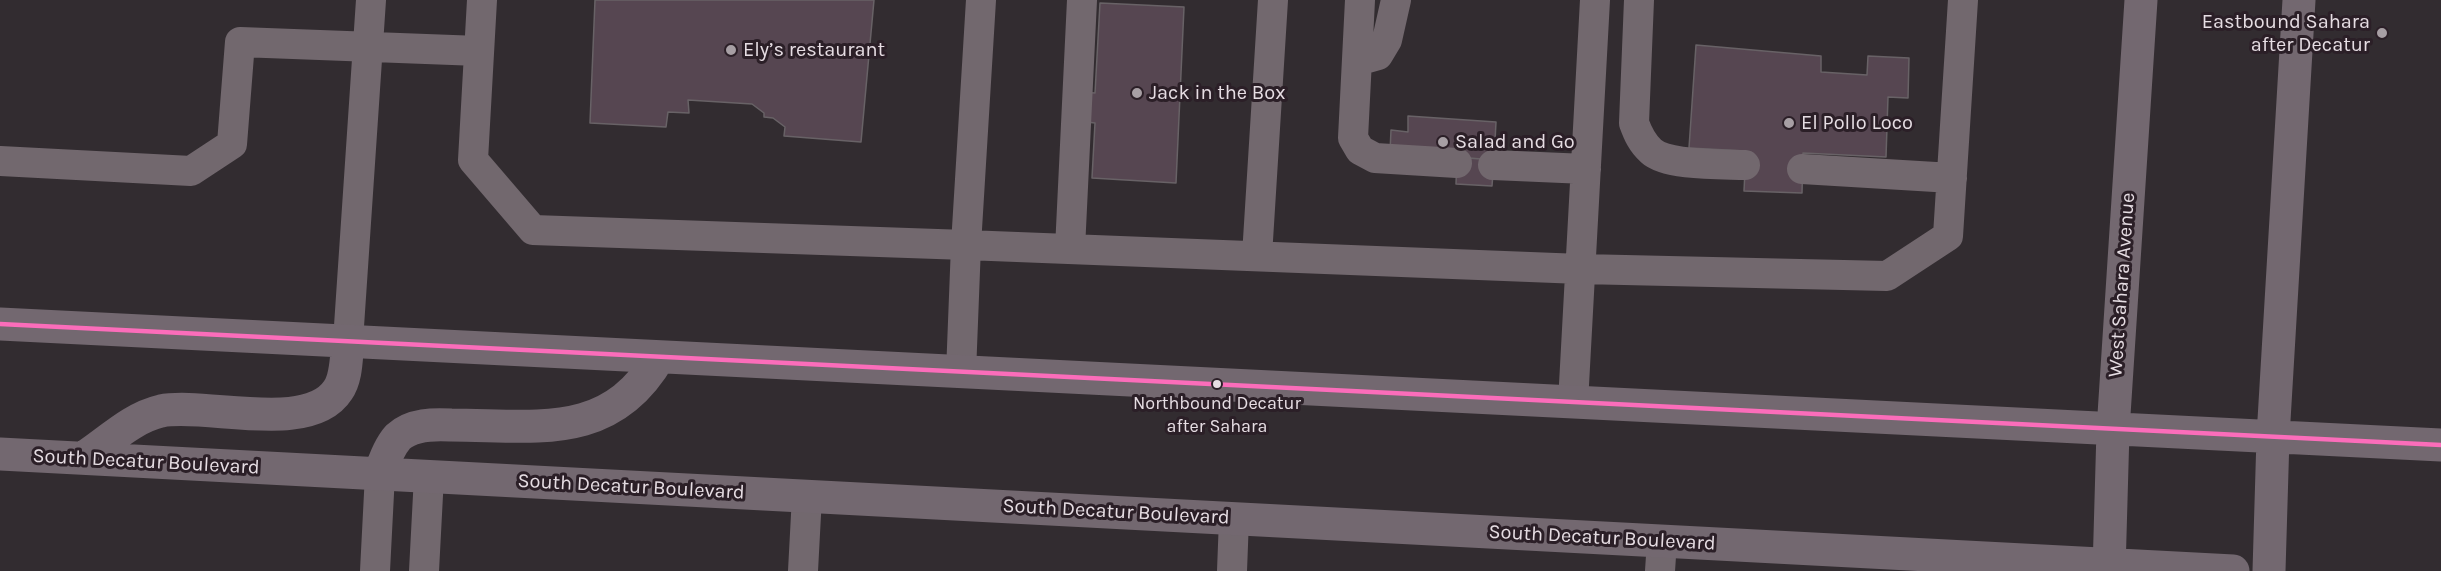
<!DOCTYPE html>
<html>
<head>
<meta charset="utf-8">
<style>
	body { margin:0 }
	canvas { display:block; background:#322c30 }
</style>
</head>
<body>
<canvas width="2441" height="571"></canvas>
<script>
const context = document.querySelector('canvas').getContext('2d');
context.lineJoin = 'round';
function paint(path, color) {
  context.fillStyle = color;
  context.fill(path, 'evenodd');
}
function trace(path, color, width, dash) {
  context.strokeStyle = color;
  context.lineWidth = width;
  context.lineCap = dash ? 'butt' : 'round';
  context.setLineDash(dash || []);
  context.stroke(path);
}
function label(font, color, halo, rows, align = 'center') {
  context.font = font + ' Karla,sans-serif';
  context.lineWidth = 6;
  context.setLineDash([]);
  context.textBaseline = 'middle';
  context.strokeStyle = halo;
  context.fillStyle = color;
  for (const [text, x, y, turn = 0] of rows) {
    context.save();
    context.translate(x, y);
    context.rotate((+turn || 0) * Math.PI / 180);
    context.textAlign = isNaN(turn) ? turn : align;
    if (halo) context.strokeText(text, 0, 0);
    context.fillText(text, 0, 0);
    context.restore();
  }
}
const building = new Path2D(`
	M595 0H874L861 142 784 136 785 127 773 118 764 117V113L752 104 688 100 689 113 668 112 666 127 590 123Z
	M1100 3 1184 7 1176 183 1092 178 1095 123 1079 121 1081 92 1095 93Z
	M1696 45 1821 56V72L1867 75 1868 56 1909 58 1908 98 1888 97 1886 157 1803 153 1802 193 1744 191 1746 151 1689 148Z
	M1408 116 1496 122 1494 160 1390 152 1391 130 1408 132Z
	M1457 157 1494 160 1492 186 1456 184Z`);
paint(building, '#564651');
trace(building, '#686266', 1.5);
trace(new Path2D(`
	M482 0 473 160 533 230 966 245 981 0
	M1360 0 1353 138 1360 150 1375 158 1457 163
	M1639 0 1634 123C1638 134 1642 143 1651 151 1667 166 1723 164 1745 165
	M1357 61 1378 55 1387 40 1396 0
	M0 161 191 171 232 144 240 42 479 51
	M1493 165 1586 169
	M1802 169 1952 178
	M1070 249 1082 0
	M1257 256 1273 0
	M348 341 371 0
	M961 373 966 245 1581 269 1887 276 1948 236 1963 0
	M1573 403 1595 0
	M375 571 380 474
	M424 571 429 476
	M803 571 807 496
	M1232 571 1234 519
	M1660 571 1662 541`), '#72686e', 30);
trace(new Path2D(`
	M0 324 2441 445
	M0 454 2233 571
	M83 458C108 442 131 418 161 411 206 402 309 435 338 390 347 377 346 357 348 341
	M380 474C384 461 389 447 398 437 412 424 434 424 451 425 535 425 610 442 659 357
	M2109 571 2113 430 2141 0
	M2269 571 2273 437 2299 0`), '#736870', 33);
trace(new Path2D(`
	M0 324 2441 445`), '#fb6dba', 4.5);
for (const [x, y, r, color] of [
	[2382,33,6,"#a79fa4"],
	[731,50,6,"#a79fa4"],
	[1137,93,6,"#a79fa4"],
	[1789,123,6,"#a79fa4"],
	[1443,142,6,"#a79fa4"],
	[1217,384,5,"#e6dde3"]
]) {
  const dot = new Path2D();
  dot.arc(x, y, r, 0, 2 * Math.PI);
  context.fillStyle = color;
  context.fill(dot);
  trace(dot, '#2b1f27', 2);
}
label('18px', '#e6dde3', '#2b1f27', [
	["Northbound Decatur",1217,404],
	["after Sahara",1217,427]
]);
label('20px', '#e6dde3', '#2b1f27', [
	["Eastbound Sahara",2370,22,"right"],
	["after Decatur",2370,45,"right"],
	["Ely’s restaurant",743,50],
	["Jack in the Box",1149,93],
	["El Pollo Loco",1801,123],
	["Salad and Go",1455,142]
], 'left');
label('20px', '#e6dde3', '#2b1f27', [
	["West Sahara Avenue",2122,285,-86],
	["South Decatur Boulevard",146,462,3],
	["South Decatur Boulevard",631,487,3],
	["South Decatur Boulevard",1116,512,3],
	["South Decatur Boulevard",1602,538,3]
]);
</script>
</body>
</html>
